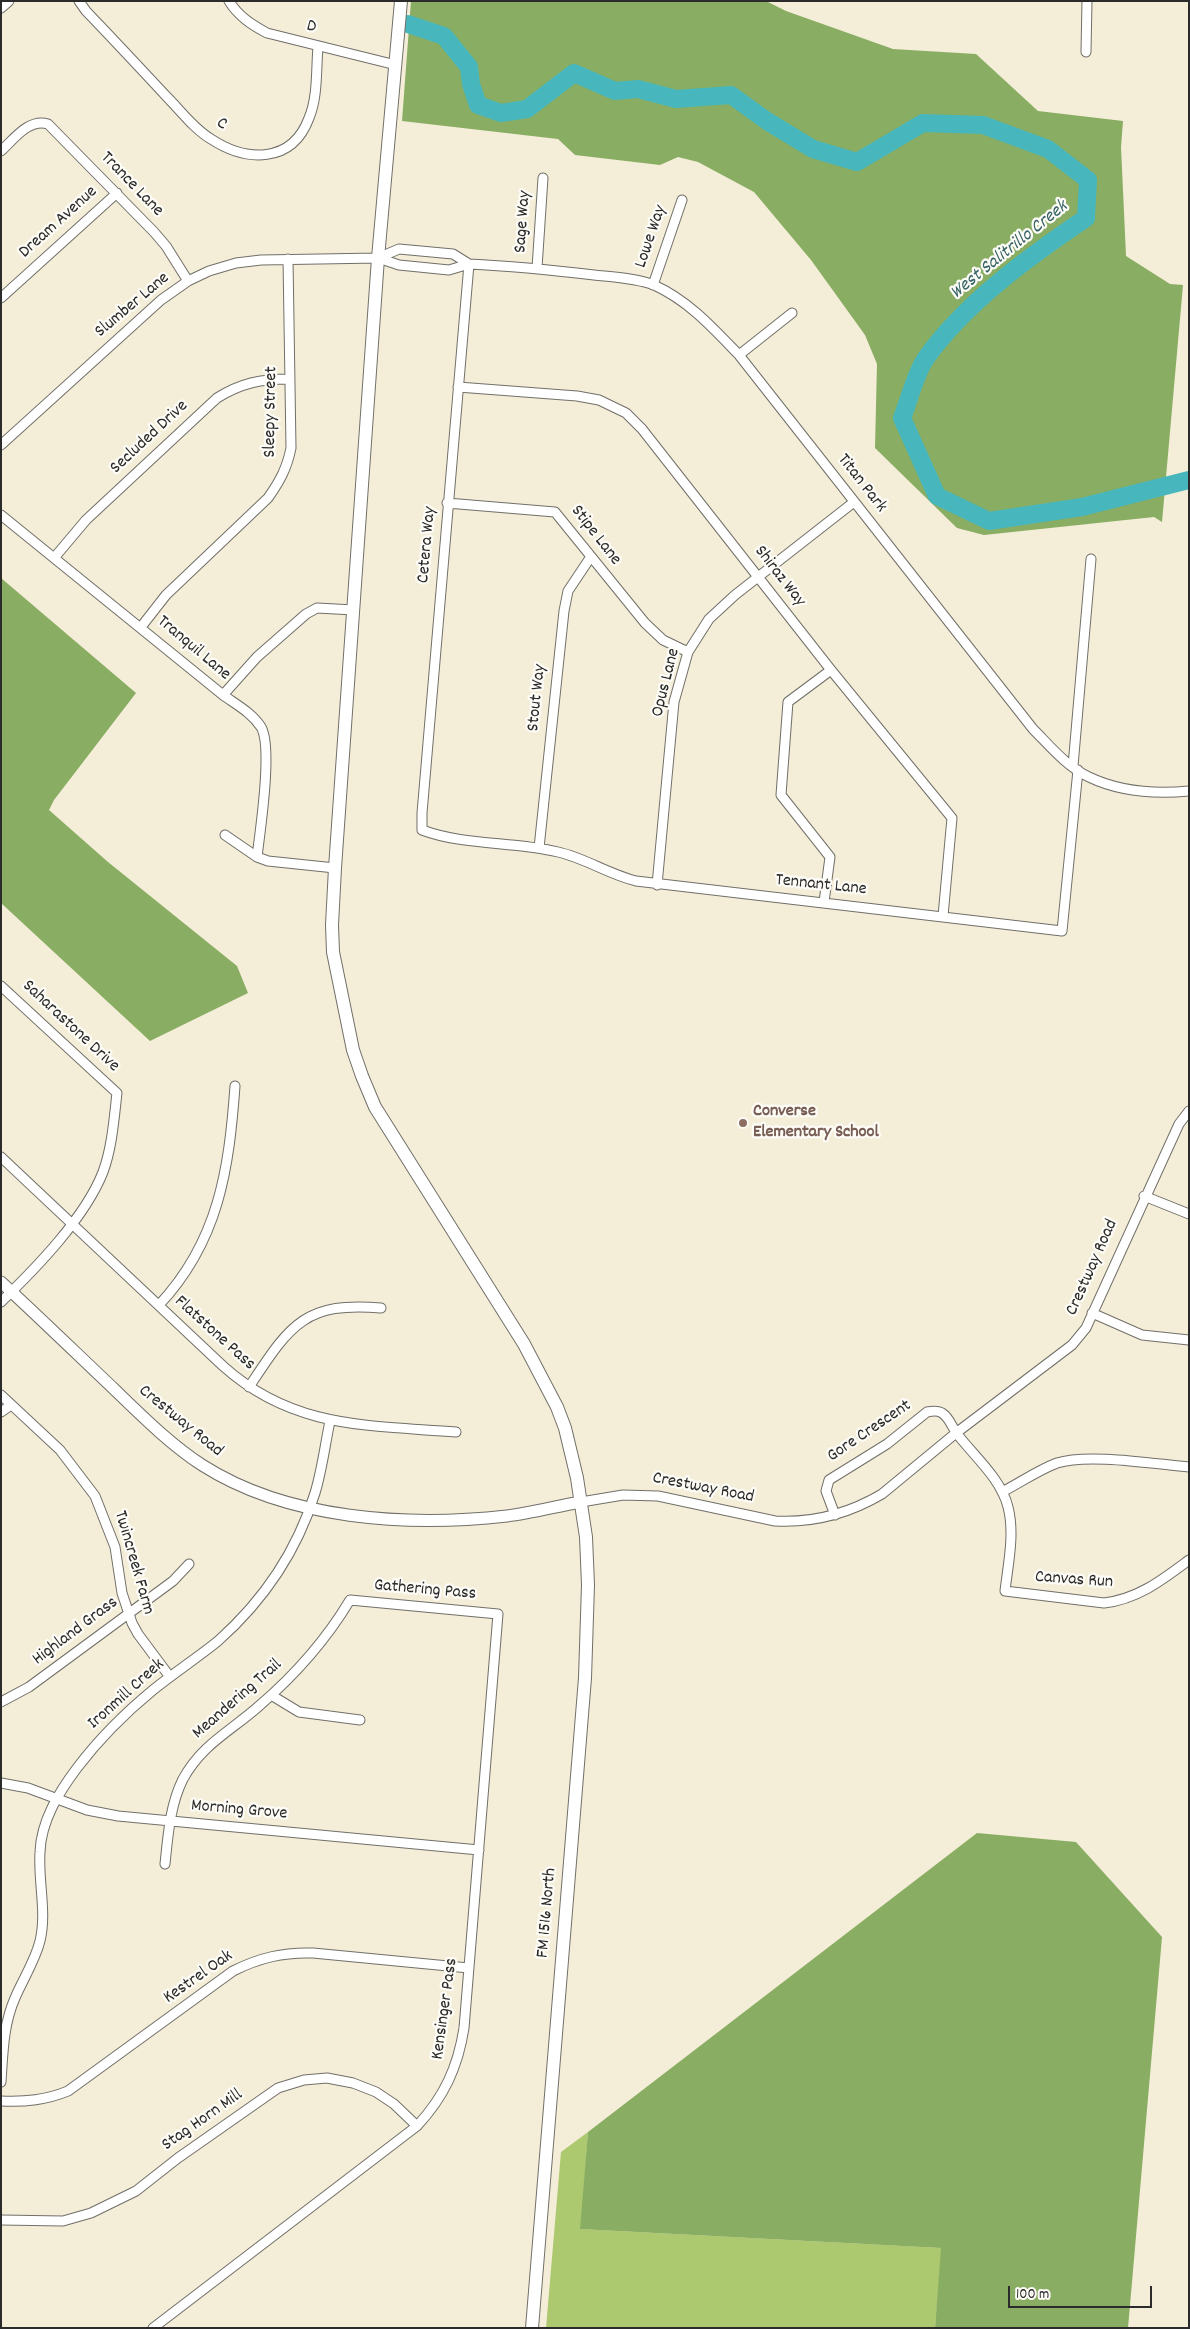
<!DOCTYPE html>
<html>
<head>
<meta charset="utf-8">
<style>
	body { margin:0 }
	#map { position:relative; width:1190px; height:2329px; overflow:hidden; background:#f4edd8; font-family:Dekko,sans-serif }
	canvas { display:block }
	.frame { position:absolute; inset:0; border:2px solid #2b2b2b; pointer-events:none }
	.scale { position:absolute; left:1008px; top:2286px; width:144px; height:22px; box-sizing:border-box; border:2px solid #2b2b2b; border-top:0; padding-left:6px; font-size:15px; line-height:18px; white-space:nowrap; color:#2b2b2b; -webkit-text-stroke:4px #fdfcf7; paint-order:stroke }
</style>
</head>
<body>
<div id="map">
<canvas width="1190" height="2329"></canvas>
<div class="frame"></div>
<div class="scale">100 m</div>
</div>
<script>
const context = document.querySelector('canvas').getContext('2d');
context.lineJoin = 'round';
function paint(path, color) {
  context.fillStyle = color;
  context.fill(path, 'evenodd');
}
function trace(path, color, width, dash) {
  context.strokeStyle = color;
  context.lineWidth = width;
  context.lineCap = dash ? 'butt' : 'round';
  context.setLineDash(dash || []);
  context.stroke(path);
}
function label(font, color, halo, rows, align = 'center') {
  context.font = font + ' Dekko,sans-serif';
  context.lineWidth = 4.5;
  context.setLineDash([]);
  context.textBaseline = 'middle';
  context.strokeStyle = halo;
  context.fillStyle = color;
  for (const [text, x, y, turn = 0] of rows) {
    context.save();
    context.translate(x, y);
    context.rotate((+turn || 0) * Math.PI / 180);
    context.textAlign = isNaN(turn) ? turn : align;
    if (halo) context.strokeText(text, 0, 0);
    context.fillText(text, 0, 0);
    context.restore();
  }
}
paint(new Path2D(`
	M588 2132 581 2229 942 2248 935 2328H546L561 2152Z`), '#acc970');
paint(new Path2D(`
	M411 1H766L786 11 893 49 976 54 1038 111 1123 121 1121 147 1126 256 1170 284 1183 285 1162 522 1154 517 984 535 957 528 875 448 877 364 865 335 811 260 754 192 698 162 678 157 660 165 575 155 558 139 402 121Z
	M1 578 136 693 54 800 49 810 108 862 237 966 248 993 150 1041 1 903Z
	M977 1833 1076 1842 1162 1937 1128 2328H935L941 2248 580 2229 588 2132Z`), '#89ad62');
trace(new Path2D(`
	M408 24 444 36 469 67 471 84 478 105 501 113 527 109 574 73 615 91 638 89 676 99 731 95 767 121 813 149 857 162 923 123 983 125 1048 149 1088 180 1086 218C1030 256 966 302 926 358 916 372 909 400 902 418L937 496 989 521 1082 507 1189 480`), '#47b7bd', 18);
const minor = new Path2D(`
	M79 1 86 11C113 39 140 68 167 97 181 111 194 129 211 139 246 162 292 164 309 118 318 97 316 69 318 47
	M229 1C238 16 252 25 267 33L396 65
	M1 8 9 1
	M1086 52 1087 1
	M1 151C14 139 29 118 48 124L154 232 166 246 188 281
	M537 268 543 178
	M653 285 682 200
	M1 298 117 193
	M739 355 792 313
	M458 387 577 396 599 400 626 413 642 429 831 670 952 818 943 916
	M1 445 161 300 188 281 209 271 236 263 261 260 378 258 399 265 449 270 469 264 453 254 399 249 378 258
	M447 503 555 512 645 623 663 640 688 652
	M1 515 223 695C237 705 252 713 261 727 273 747 260 831 257 857
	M54 558 86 520 217 398C241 383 261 379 289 379
	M141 627 166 595 268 498C280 481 287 468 291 448L288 259
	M223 695 257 657 306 614 317 608 354 610
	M1073 766 1091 559
	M1078 770 1062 931 636 881C608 874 585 858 558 852 513 841 465 846 422 830V813L469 264C511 266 552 270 594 275 613 277 636 278 654 285 689 301 713 328 739 355L1033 729C1050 746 1067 767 1089 777 1120 792 1156 794 1189 791
	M225 835 257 857 268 861 335 868
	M539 848 564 611 568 591 590 558
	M657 885 674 702 688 652 709 619 735 595 854 502
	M824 902 830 857 781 795 788 702 831 670
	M1 986 117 1093C114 1119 112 1148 103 1172 85 1218 36 1268 1 1302
	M1 1157 223 1366C293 1429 368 1425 456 1432
	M1144 1196 1189 1214
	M159 1305C219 1241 229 1169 235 1086
	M1092 1313 1142 1335 1189 1340
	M249 1387C289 1327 303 1301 381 1308
	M1 1395 60 1450 95 1496 115 1547 122 1593 132 1623 138 1634 170 1677
	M1 1412 11 1405
	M1002 1492C1020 1483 1038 1470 1057 1463 1088 1453 1154 1464 1189 1467
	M581 1502 623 1495 658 1496 775 1521C813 1523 850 1513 882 1494L956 1433 1072 1345 1086 1328 1179 1124 1189 1111
	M835 1515 826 1491 829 1480 887 1444 927 1412C932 1411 938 1410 942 1413 950 1418 952 1428 958 1435 975 1457 1001 1479 1008 1507 1015 1534 1008 1564 1005 1591L1104 1603C1138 1599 1162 1580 1189 1560
	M271 1695 299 1712 360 1720
	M1 1702 29 1687 173 1581 189 1564
	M1 1783 28 1788 87 1810 118 1816 479 1850
	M1 2082C3 2054 3 2025 15 1998 23 1979 35 1961 40 1941 47 1912 38 1882 40 1852 41 1821 59 1792 77 1768 99 1739 125 1713 153 1690 174 1673 197 1658 218 1641 263 1601 297 1551 315 1493 322 1470 325 1445 330 1421
	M1 2101C26 2102 46 2100 68 2091L233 1971C259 1958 283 1952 313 1953L469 1968
	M1 2220 63 2221 91 2213 136 2191 178 2158 278 2088 304 2080 327 2078 353 2083 376 2092 394 2104 417 2126
	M153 2328 417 2126C444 2097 458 2067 464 2028L498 1614 350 1600C326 1640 295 1675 259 1706 231 1731 202 1744 183 1779 170 1805 168 1835 165 1864`);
const tertiary = new Path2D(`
	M1 1282C39 1317 76 1353 114 1389 142 1416 170 1444 202 1465 288 1520 408 1527 507 1516 532 1513 557 1506 581 1502`);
const secondary = new Path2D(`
	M401 1 378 258 335 868 332 925 333 952 353 1050 362 1076 375 1107 524 1344 557 1407 565 1428 577 1478 586 1537 588 1585 585 1678 532 2328`);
trace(minor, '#716f68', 11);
trace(tertiary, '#716f68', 13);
trace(secondary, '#716f68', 14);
trace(minor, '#fff', 9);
trace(tertiary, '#fff', 11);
trace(secondary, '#fff', 12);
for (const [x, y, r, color] of [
	[743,1123,5,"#8d6e63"]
]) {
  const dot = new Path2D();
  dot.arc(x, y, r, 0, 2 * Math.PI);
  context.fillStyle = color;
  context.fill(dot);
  trace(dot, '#fdfcf7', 2);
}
label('18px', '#2b2b2b', '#fdfcf7', [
	["D",311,28,14],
	["C",221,125,34],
	["Trance Lane",131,185,46],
	["Sage Way",524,222,-86],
	["Dream Avenue",59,223,-42],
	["Lowe Way",652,237,-71],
	["Slumber Lane",133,306,-40],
	["Sleepy Street",272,412,-89],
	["Secluded Drive",150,438,-43],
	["Titan Park",861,484,52],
	["Stipe Lane",595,536,52],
	["Cetera Way",428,545,-85],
	["Shiraz Way",779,577,52],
	["Tranquil Lane",193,649,40],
	["Opus Lane",667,683,-76],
	["Stout Way",538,698,-84],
	["Tennant Lane",821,886,6],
	["Saharastone Drive",70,1027,43],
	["Crestway Road",1093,1268,-66],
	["Flatstone Pass",214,1334,42],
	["Crestway Road",180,1422,39],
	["Gore Crescent",870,1432,-34],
	["Crestway Road",703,1489,11],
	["Twincreek Farm",133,1563,74],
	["Canvas Run",1074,1581,4],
	["Gathering Pass",425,1591,5],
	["Highland Grass",76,1632,-37],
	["Ironmill Creek",127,1695,-42],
	["Meandering Trail",238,1700,-41],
	["Morning Grove",239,1811,5],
	["FM 1516 North",548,1913,-85],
	["Kestrel Oak",199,1978,-35],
	["Kensinger Pass",446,2009,-82],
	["Stag Horn Mill",203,2121,-35]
]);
label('bold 18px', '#785e54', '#fdfcf7', [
	["Converse",753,1113],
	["Elementary School",753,1134]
], 'left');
label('italic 19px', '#366365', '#fdfcf7', [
	["West Salitrillo Creek",1010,251,-39]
]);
</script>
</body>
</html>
